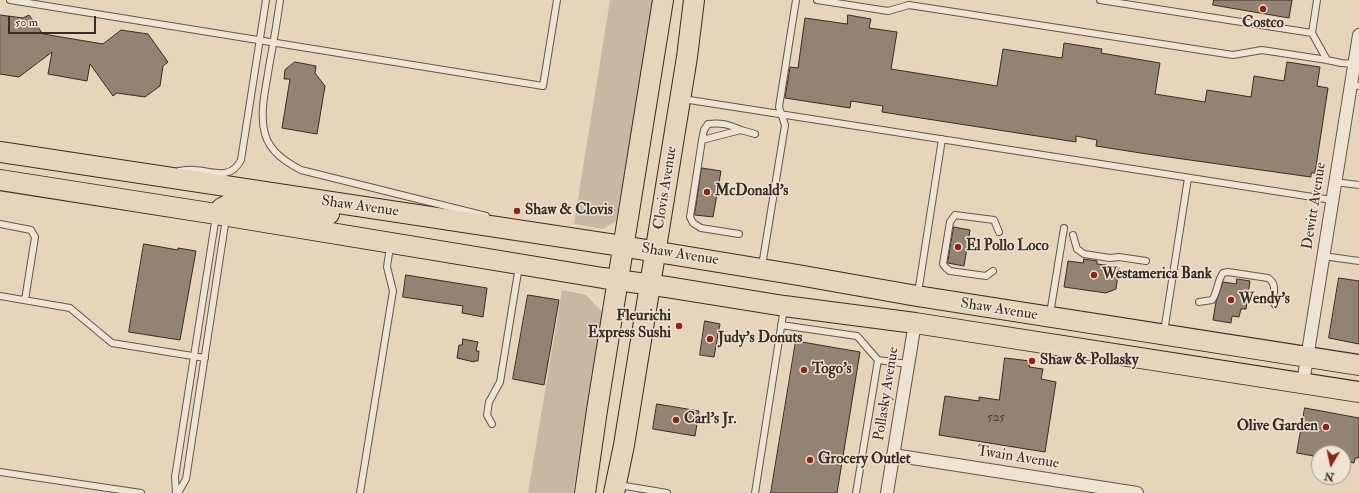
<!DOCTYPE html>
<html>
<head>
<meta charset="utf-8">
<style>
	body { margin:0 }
	#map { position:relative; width:1359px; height:493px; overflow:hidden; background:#e6d4bb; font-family:"IM FELL Double Pica",serif }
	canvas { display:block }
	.north { position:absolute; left:1311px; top:445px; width:40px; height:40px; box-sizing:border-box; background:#efe3d3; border:1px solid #a69a8d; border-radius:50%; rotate:189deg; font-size:11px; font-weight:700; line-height:16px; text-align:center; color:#382c25 }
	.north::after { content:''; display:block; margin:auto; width:14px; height:18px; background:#8f2418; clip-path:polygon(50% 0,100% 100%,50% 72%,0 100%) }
	.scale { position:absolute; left:8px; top:16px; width:88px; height:18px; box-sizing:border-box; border:2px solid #382c25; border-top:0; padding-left:5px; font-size:12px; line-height:14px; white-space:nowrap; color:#382c25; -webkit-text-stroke:3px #efe3d3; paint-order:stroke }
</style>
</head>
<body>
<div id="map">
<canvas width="1359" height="493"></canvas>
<div class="north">N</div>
<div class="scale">50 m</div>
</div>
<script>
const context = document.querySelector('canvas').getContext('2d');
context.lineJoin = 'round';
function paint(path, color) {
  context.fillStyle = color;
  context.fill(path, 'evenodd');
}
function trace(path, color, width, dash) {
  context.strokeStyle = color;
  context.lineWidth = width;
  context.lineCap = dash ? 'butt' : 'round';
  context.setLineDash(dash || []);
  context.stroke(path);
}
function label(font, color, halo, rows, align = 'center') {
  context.font = font + ' "IM FELL Double Pica",serif';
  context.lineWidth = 3;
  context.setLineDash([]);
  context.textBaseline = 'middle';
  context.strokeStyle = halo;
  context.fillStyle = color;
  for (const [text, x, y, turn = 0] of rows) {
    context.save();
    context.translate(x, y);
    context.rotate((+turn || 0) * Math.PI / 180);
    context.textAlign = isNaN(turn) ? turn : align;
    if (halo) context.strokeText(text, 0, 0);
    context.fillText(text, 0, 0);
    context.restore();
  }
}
paint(new Path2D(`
	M610 0H653L616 221 603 229 574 224Z
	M562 290 586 295 602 312 573 493H528Z`), '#c8b7a2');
const building = new Path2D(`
	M1214 0H1292L1289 18 1213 5Z
	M0 15 23 18 29 15 43 34 103 44 121 30 148 34 168 62 163 66 160 86 145 97 117 93 113 96 90 64 87 81 48 74 52 52 19 77 0 74Z
	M848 15 871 19 869 28 897 32 891 69 997 86 1003 49 1062 58 1064 43 1102 49 1101 53 1160 63 1155 94 1205 102 1207 90 1251 97 1254 76 1284 81 1287 62 1320 67 1317 86 1328 88 1315 173H1311V177L1147 154 1096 146 1097 140 1076 136V142L882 112 883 106 851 101 850 108 785 98 790 67 798 68 805 18 847 24Z
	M295 62 316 66 315 73 325 86 317 134 282 128 290 79H284L285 70Z
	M702 168 721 171 713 217 695 215Z
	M954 227 970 230 964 266 948 263Z
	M144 244 178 250V248L196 251 180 340 129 332Z
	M1084 259 1097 261V264L1119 267 1116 289 1106 293 1064 287 1068 261 1083 263Z
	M406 275 487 288 483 317 462 313 463 306 403 297Z
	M1339 278 1359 281V344L1329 338Z
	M1237 279 1250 281 1246 309H1241L1239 317 1232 316 1231 323 1213 320 1216 302 1223 282 1236 284Z
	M528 295 559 300 544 385 513 379Z
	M705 321 720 324 714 357 700 355Z
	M463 339 478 342 476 351H479L478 361H474V362L457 358 459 345H462Z
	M796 341 860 352 837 493H771Z
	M1005 358 1030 361 1029 367 1043 369 1041 379 1056 382 1045 452 939 435 945 396 979 401V397L999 400Z
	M657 404 699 411 695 436 653 429Z
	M1305 408 1359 418V458H1355L1354 463 1343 461V453H1319V457L1297 453Z`);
paint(building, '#928373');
trace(building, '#382c25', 1);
const lane = new Path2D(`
	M10 0 543 86 557 0
	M280 0C277 22 273 45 269 67 266 88 259 113 265 134 270 152 286 162 301 170L486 216
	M817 0 888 11 909 5 1233 55 1262 50 1327 60 1341 63 1355 64
	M1100 0 1312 33 1317 0
	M1312 33 1327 60
	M1351 85 1359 86
	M683 99 1332 200
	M702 140 704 130 708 124C721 122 730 125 741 130
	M179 171C184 170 189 169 195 170 213 171 230 181 241 160L266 0
	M1335 182 1359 185
	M0 224 31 230 35 237 25 300
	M739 234 701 228 693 223 690 217 702 140 741 130 755 134
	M1073 235 1077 249 1084 254 1110 258 1119 257 1146 261
	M1323 256 1359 261
	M762 266 785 125 779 107 796 0
	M993 271 986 276 950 271 946 268 943 264 950 222 955 215 994 220 999 232
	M918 293 942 139
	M0 296 70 308 112 343 205 358
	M1199 302 1212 300C1218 292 1217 281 1223 273L1228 272 1268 278C1279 285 1271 295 1275 305
	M1050 314 1064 228
	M781 325 857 336 878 360 908 364
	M1164 332 1188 178
	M492 424 487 415 489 402 500 382 519 266
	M0 472 141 493
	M619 485 667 493
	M176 493 175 477 216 216
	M178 493 186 479 226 218
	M360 493 393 291 387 267 390 246
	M755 493 784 308
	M856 493 878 360`);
const street = new Path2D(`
	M1303 383 1359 35
	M893 455 1137 493
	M887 493 915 323`);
const primary = new Path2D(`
	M0 152 609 244 798 275 917 296 1359 365
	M0 180 216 214 603 278 667 287 784 306 915 323 1359 392
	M217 213 222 208 232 203 322 215 329 214
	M585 493 597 410 663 0
	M614 493 624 445 687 57 694 0`);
trace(lane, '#64564a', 8);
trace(street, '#64564a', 14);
trace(primary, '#382c25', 22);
trace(lane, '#efe3d3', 6);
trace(street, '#efe3d3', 12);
trace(primary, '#e6d4bb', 20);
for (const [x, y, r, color] of [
	[1263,9,4,"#8f2418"],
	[707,192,4,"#8f2418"],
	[517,211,4,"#8f2418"],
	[958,247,4,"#8f2418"],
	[1094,275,4,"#8f2418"],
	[1231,300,4,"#8f2418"],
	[679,326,4,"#8f2418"],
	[710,339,4,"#8f2418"],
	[1032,361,4,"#8f2418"],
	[804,370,4,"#8f2418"],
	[676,420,4,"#8f2418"],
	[1326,427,4,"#8f2418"],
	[810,460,4,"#8f2418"]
]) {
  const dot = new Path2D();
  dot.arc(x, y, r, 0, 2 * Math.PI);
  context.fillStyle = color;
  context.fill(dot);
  trace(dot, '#efe3d3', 1.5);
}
label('13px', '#4e4238', null, [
	["525",996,418]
]);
label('bold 15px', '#382c25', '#efe3d3', [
	["Costco",1263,24,"center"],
	["McDonald's",715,192],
	["Shaw & Clovis",525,211],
	["El Pollo Loco",966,247],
	["Westamerica Bank",1102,275],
	["Wendy's",1239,300],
	["Fleurichi",671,317,"right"],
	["Express Sushi",671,334,"right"],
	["Judy's Donuts",718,339],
	["Shaw & Pollasky",1040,361],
	["Togo's",812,370],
	["Carl's Jr.",684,420],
	["Olive Garden",1318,427,"right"],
	["Grocery Outlet",818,460]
], 'left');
label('15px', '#382c25', '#efe3d3', [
	["Clovis Avenue",666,188,-81],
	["Dewitt Avenue",1315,206,-81],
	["Shaw Avenue",360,207,8],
	["Shaw Avenue",680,255,9],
	["Shaw Avenue",999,310,9],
	["Pollasky Avenue",887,394,-81],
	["Twain Avenue",1018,458,9]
]);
</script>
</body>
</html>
